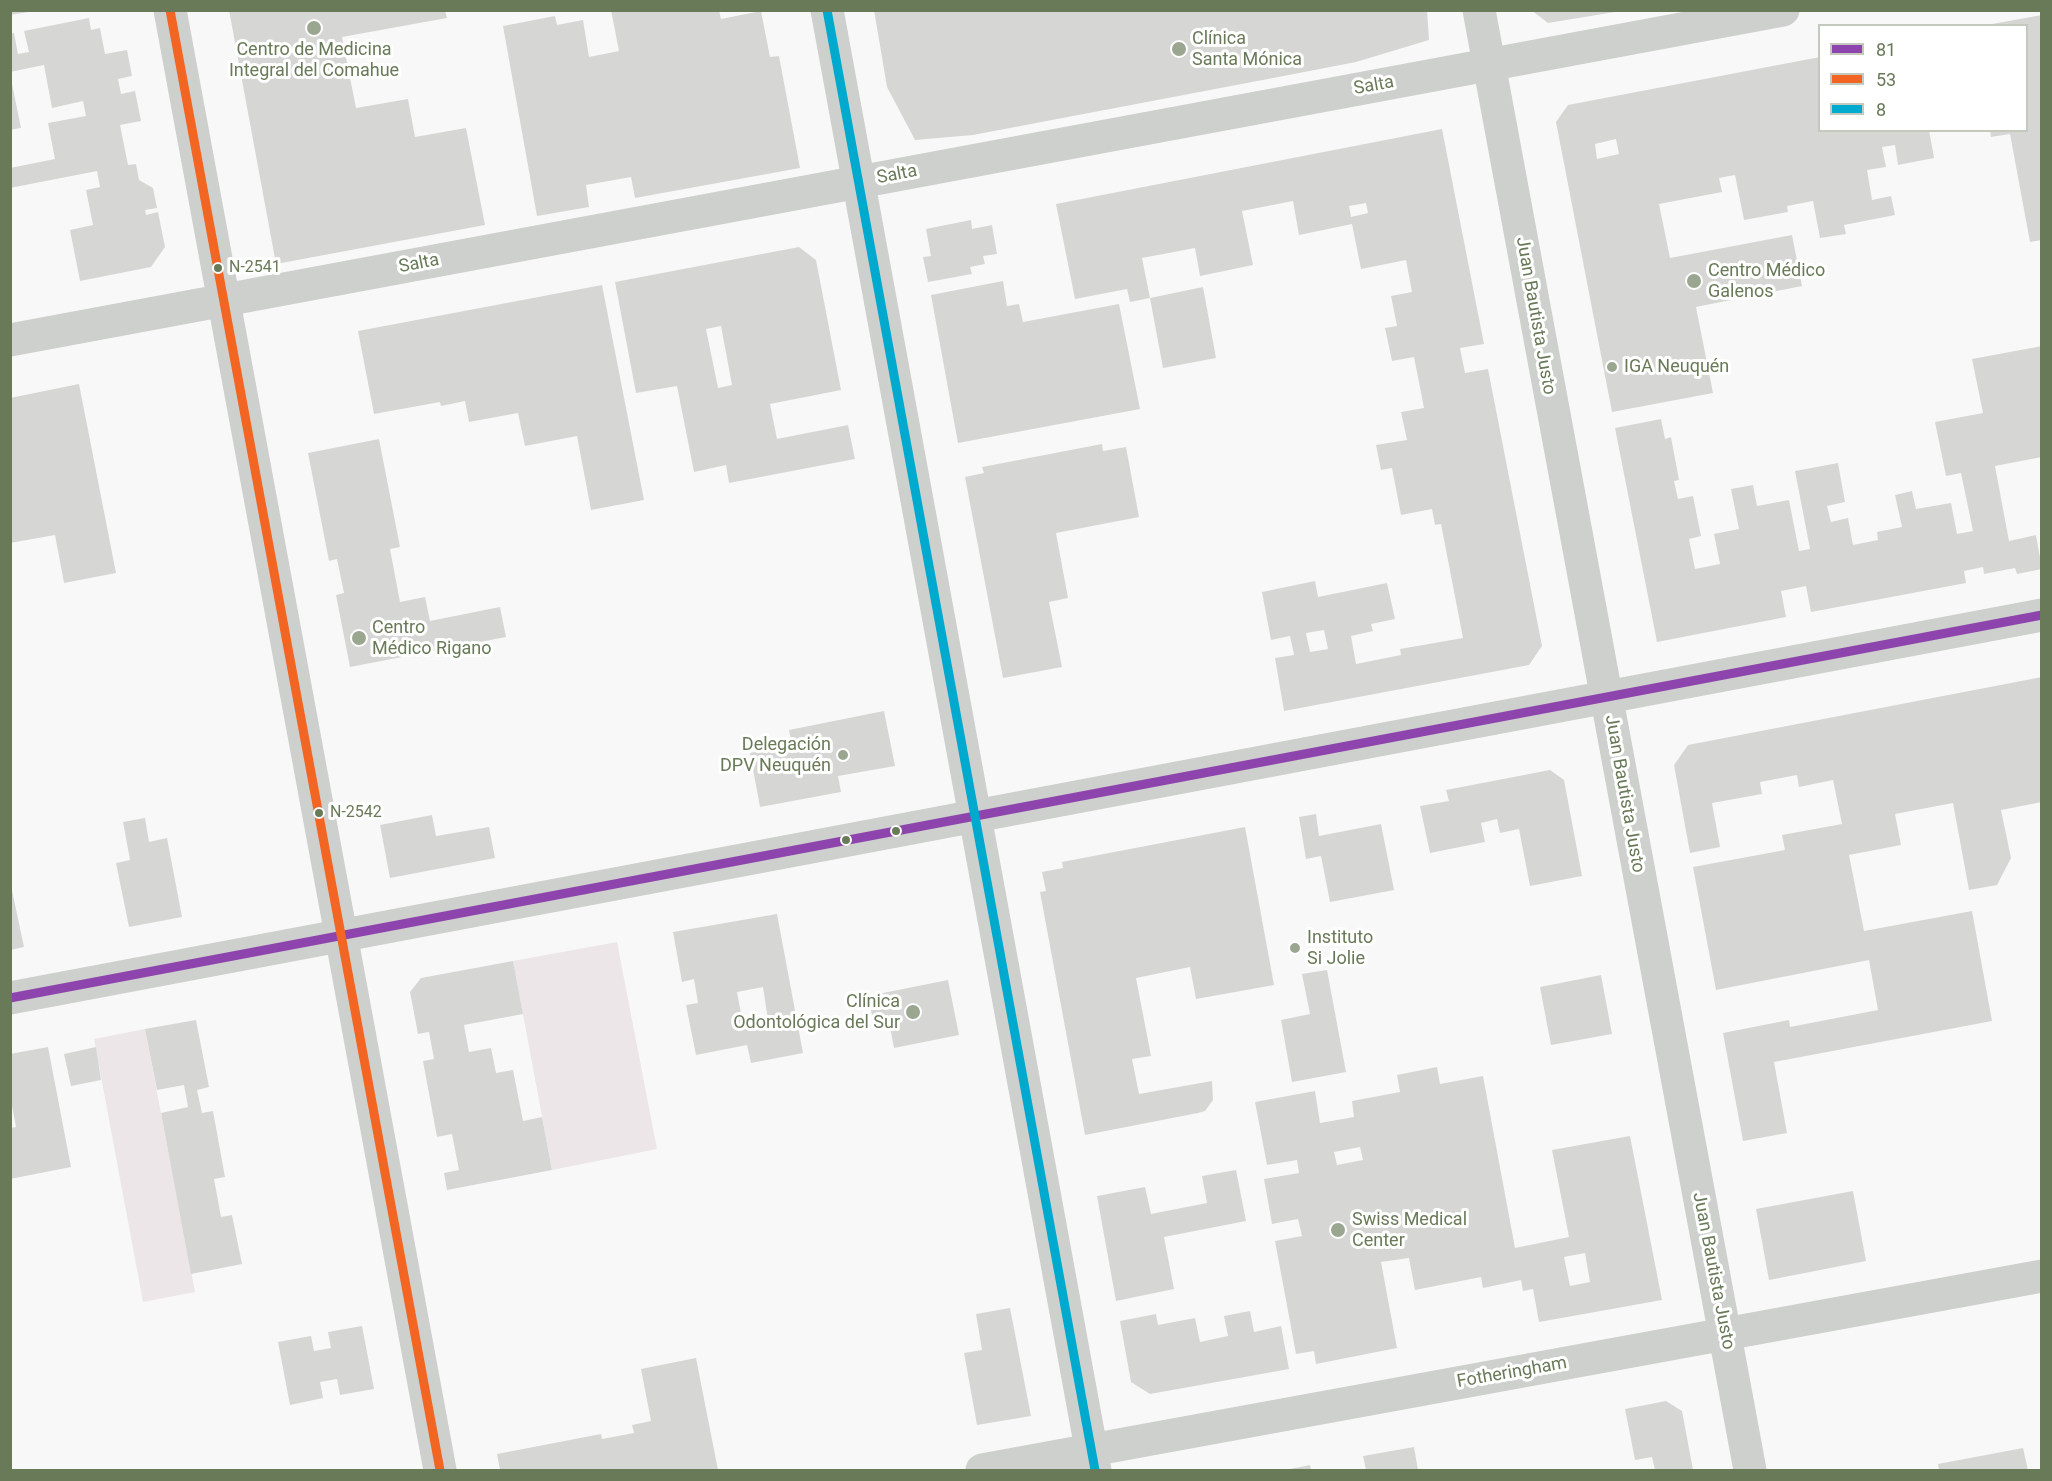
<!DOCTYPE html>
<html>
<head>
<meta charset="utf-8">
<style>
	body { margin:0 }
	#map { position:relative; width:2052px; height:1481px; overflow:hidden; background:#f9f8f9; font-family:Roboto,sans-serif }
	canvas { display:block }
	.frame { position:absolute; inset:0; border:12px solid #697a59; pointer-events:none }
	.legend { position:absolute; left:1818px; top:24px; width:210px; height:108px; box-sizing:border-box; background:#fff; border:2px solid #c3cabd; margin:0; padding:8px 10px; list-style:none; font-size:18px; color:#697a59 }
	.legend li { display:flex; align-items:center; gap:12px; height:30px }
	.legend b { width:30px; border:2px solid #c3cabd }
</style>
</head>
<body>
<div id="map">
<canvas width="2052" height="1481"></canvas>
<div class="frame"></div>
<ul class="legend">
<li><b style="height:8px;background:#8e44ad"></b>81</li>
<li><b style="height:8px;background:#f26522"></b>53</li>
<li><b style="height:8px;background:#00a9ce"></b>8</li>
</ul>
</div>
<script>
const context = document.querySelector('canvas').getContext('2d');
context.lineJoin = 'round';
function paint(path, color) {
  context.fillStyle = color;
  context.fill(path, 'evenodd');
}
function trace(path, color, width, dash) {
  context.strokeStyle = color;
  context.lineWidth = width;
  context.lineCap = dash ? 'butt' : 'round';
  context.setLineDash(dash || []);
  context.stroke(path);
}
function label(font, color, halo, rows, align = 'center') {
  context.font = font + ' Roboto,sans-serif';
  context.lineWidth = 6;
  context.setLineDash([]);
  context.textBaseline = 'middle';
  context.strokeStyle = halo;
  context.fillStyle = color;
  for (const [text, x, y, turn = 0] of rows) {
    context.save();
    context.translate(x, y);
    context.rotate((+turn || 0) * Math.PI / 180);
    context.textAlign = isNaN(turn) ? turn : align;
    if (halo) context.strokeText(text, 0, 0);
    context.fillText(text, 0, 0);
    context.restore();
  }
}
paint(new Path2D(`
	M617 942 657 1149 552 1170 513 961Z
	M145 1029 195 1292 143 1302 94 1039Z`), '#ece6e8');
paint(new Path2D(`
	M10 10H29V12L10 15Z
	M229 10H445L447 18 342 37 356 108 408 99 415 137 466 128 485 225 276 264Z
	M611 10H719L721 19 761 11 770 57 779 56 800 168 635 198 631 177 586 185 589 207 537 216 503 26 555 16 557 25 583 20 589 57 619 51Z
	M874 10H1427L1429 40 1356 62 1268 79 973 135 915 140 887 87Z
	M1531 10H1615V12L1548 23Z
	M2042 15V240L2030 242 2010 134 1991 137 1990 130H2026V26L1992 24Z
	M89 18 91 30 100 28 105 54 127 50 132 76 118 79 121 94 135 91 141 121 120 125 128 165 136 164 139 180 153 188 157 208 145 210 146 215 158 212 165 247 151 267 80 281 70 230 93 225 86 190 100 187 97 171 10 188V168L55 159 48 123 86 116 83 101 52 108 44 65 10 72V34L14 33 18 54 29 52 24 31Z
	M1820 57V130H1929L1934 158 1898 165 1895 145 1882 147 1886 167 1867 170 1872 200 1891 196 1895 215 1844 225 1846 234 1820 238 1813 201 1787 206 1788 212 1744 220 1735 175 1719 178 1722 192 1659 204 1670 258 1792 235 1802 286 1696 307 1713 393 1612 412 1556 122 1568 105ZM1616 139 1619 154 1597 159 1595 144Z
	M10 74 21 128 10 130Z
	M1442 129 1484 344 1460 348 1465 373 1488 369 1542 646 1529 665 1284 711 1275 658 1294 655 1290 636 1271 640 1262 592 1315 581 1318 597 1387 583 1395 619 1371 624 1373 631 1351 636 1356 664 1401 655 1400 649 1463 638 1441 524 1435 525 1432 509 1401 515 1392 468 1381 470 1376 445 1407 440 1401 412 1424 408 1414 357 1392 361 1385 328 1397 326 1391 296 1412 292 1406 260 1361 269 1352 224 1299 235 1293 201 1242 211 1253 265 1200 276 1195 248 1142 258 1150 298 1130 302 1127 289 1075 299 1056 204ZM1366 203 1368 213 1351 217 1349 206ZM1324 630 1328 649 1310 652 1306 633Z
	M971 220 972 229 992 225 997 254 983 256 985 264 970 267 972 274 928 282 923 257 931 256 926 229Z
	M799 247 816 260 841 390 770 404 777 439 848 425 855 459 729 483 726 465 694 472 677 386 636 393 615 282ZM721 326 732 385 718 388 706 329Z
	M1003 281 1007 306 1019 304 1023 322 1119 304 1140 409 958 443 931 295Z
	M602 285 644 500 591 510 577 436 525 446 518 413 469 422 465 401 441 406 440 402 374 414 358 331Z
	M1203 287 1216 358 1163 368 1150 298Z
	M2042 346V457L1995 466 2009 541 2036 535 2042 569 2017 574 2015 568 1984 574 1983 567 1964 571 1966 583 1811 612 1806 586 1781 591 1786 617 1657 642 1615 428 1661 419 1665 439 1671 437 1679 480 1674 481 1678 499 1693 496 1701 536 1689 539 1695 569 1720 564 1714 534 1739 529 1731 489 1753 485 1757 506 1789 500 1799 551 1810 549 1795 471 1838 463 1845 502 1827 506 1831 522 1848 518 1853 545 1878 540 1877 532 1902 527 1895 495 1912 491 1916 509 1951 503 1957 534 1973 531 1961 473 1946 476 1935 422 1983 413 1972 359Z
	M79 384 116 573 64 583 55 535 10 543V398Z
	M379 439 400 547 390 549 400 602 425 597 430 621 500 607 506 637 350 667 336 595 344 593 337 559 329 561 308 453Z
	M1102 444 1103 451 1126 447 1139 517 1056 533 1068 598 1049 602 1062 667 1003 678 965 477 984 473 982 467Z
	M2042 677V802L2001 810 2011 858 1997 885 1969 890 1953 803 1895 814 1901 845 1849 855 1864 931 1972 911 1992 1021 1774 1062 1787 1133 1743 1141 1723 1033 1789 1020 1790 1027 1878 1010 1869 960 1716 990 1693 867 1785 850 1782 835 1842 824 1833 780 1799 787 1797 775 1760 782 1762 794 1712 803 1720 847 1690 853 1674 765 1688 745Z
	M884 711 895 766 838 776 841 792 760 807 750 753 792 745 789 730Z
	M1550 770 1564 780 1582 876 1530 886 1519 829 1500 833 1497 819 1481 823 1485 842 1430 853 1420 806 1449 801 1446 790Z
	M1316 814 1319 836 1381 824 1394 890 1330 902 1321 856 1306 859 1299 817Z
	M432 815 436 836 489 827 495 858 390 878 380 825Z
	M145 818 149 842 167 838 182 917 129 927 116 863 130 860 123 822Z
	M1245 827 1274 985 1196 999 1190 967 1136 978 1151 1056 1132 1059 1139 1094 1212 1081 1213 1100 1205 1111 1198 1113 1085 1135 1040 892 1046 891 1042 872 1063 868 1062 862Z
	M10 881 24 947 10 950Z
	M777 914 803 1053 751 1063 747 1045 696 1055 686 1005 698 1003 694 979 682 982 673 932ZM763 987 768 1020 743 1024 737 992Z
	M513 961 523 1014 464 1025 469 1052 491 1048 496 1073 513 1070 523 1121 542 1117 552 1170 447 1190 444 1173 459 1170 452 1134 437 1137 423 1061 434 1059 429 1032 418 1034 410 992 421 978Z
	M1327 970 1346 1072 1292 1082 1281 1020 1310 1014 1302 974Z
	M1601 975 1612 1034 1551 1045 1540 987Z
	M948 980 959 1035 894 1048 890 1027 875 1030 868 996Z
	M196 1020 209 1087 197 1090 202 1113 213 1111 225 1177 214 1179 221 1217 232 1215 242 1264 191 1274 161 1113 188 1107 184 1085 157 1090 145 1029Z
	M48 1047 71 1167 10 1179V1128L16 1127 12 1106H10V1054Z
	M96 1047 101 1080 71 1086 64 1054Z
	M1437 1067 1440 1084 1483 1076 1515 1248 1569 1237 1552 1150 1630 1136 1662 1300 1539 1322 1533 1289 1523 1291 1521 1280 1483 1288 1481 1277 1415 1290 1409 1258 1381 1262 1397 1348 1316 1364 1314 1351 1296 1354 1275 1241 1302 1236 1298 1219 1272 1224 1264 1179 1299 1173 1297 1160 1267 1165 1255 1102 1315 1091 1320 1123 1354 1117 1352 1101 1400 1092 1397 1075ZM1360 1147 1363 1160 1337 1165 1334 1152ZM1585 1253 1590 1282 1570 1286 1564 1257Z
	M1236 1170 1246 1221 1164 1237 1174 1289 1116 1301 1097 1196 1145 1187 1151 1214 1207 1203 1202 1176Z
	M1853 1191 1866 1261 1769 1280 1756 1209Z
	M1010 1308 1031 1416 977 1425 964 1353 982 1350 976 1314Z
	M1250 1311 1254 1332 1281 1326 1289 1369 1150 1394 1131 1382 1120 1321 1156 1314 1158 1325 1195 1318 1200 1342 1228 1336 1224 1316Z
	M362 1326 374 1389 340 1395 337 1379 320 1382 323 1398 290 1405 278 1342 311 1336 314 1351 331 1348 328 1332Z
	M696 1358 718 1470H500L497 1454 601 1434 602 1439 634 1433 632 1425 651 1421 641 1369Z
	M1666 1401 1682 1411 1693 1470H1655L1652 1457 1635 1460 1625 1409Z
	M1414 1447 1418 1470H1366L1363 1456Z
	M2023 1448 2028 1470H1939L1938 1464Z
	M1310 1465 1311 1470H1290V1469Z`), '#d6d7d5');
trace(new Path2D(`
	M170 10 440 1470
	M827 10 1095 1470
	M1479 10 1750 1470
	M10 340 1783 10
	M10 998 2042 615
	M982 1470 2042 1276`), '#ced0cd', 33);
trace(new Path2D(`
	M10 998 2042 615`), '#8e44ad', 9);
trace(new Path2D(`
	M170 10 440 1470`), '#f26522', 9);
trace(new Path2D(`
	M827 10 1095 1470`), '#00a9ce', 9);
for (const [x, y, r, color] of [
	[314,28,8,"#9ba691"],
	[1179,49,8,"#9ba691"],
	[218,268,5,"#697a59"],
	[1694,281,8,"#9ba691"],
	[1612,367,6,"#9ba691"],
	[359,638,8,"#9ba691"],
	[843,755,6,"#9ba691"],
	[319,813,5,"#697a59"],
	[896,831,5,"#697a59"],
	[846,840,5,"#697a59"],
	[1295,948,6,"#9ba691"],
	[913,1012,8,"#9ba691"],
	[1338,1230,8,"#9ba691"]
]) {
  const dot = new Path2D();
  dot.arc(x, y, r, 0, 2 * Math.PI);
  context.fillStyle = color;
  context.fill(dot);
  trace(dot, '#fff', 2);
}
label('16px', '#697a59', '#fff', [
	["N-2541",229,268],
	["N-2542",330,813]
], 'left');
label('18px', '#697a59', '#fff', [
	["Clínica",1192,39],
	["Santa Mónica",1192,60],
	["Centro de Medicina",314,50,"center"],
	["Integral del Comahue",314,71,"center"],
	["Centro Médico",1708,271],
	["Galenos",1708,292],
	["IGA Neuquén",1624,367],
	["Centro",372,628],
	["Médico Rigano",372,649],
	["Delegación",831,745,"right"],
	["DPV Neuquén",831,766,"right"],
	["Instituto",1307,938],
	["Si Jolie",1307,959],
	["Clínica",900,1002,"right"],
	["Odontológica del Sur",900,1023,"right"],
	["Swiss Medical",1352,1220],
	["Center",1352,1241]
], 'left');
label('18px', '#697a59', '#fff', [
	["Salta",1374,86,-10],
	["Salta",897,175,-11],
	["Salta",419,264,-11],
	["Juan Bautista Justo",1535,316,80],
	["Juan Bautista Justo",1624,794,80],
	["Juan Bautista Justo",1713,1271,79],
	["Fotheringham",1512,1373,-10]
]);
</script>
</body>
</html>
